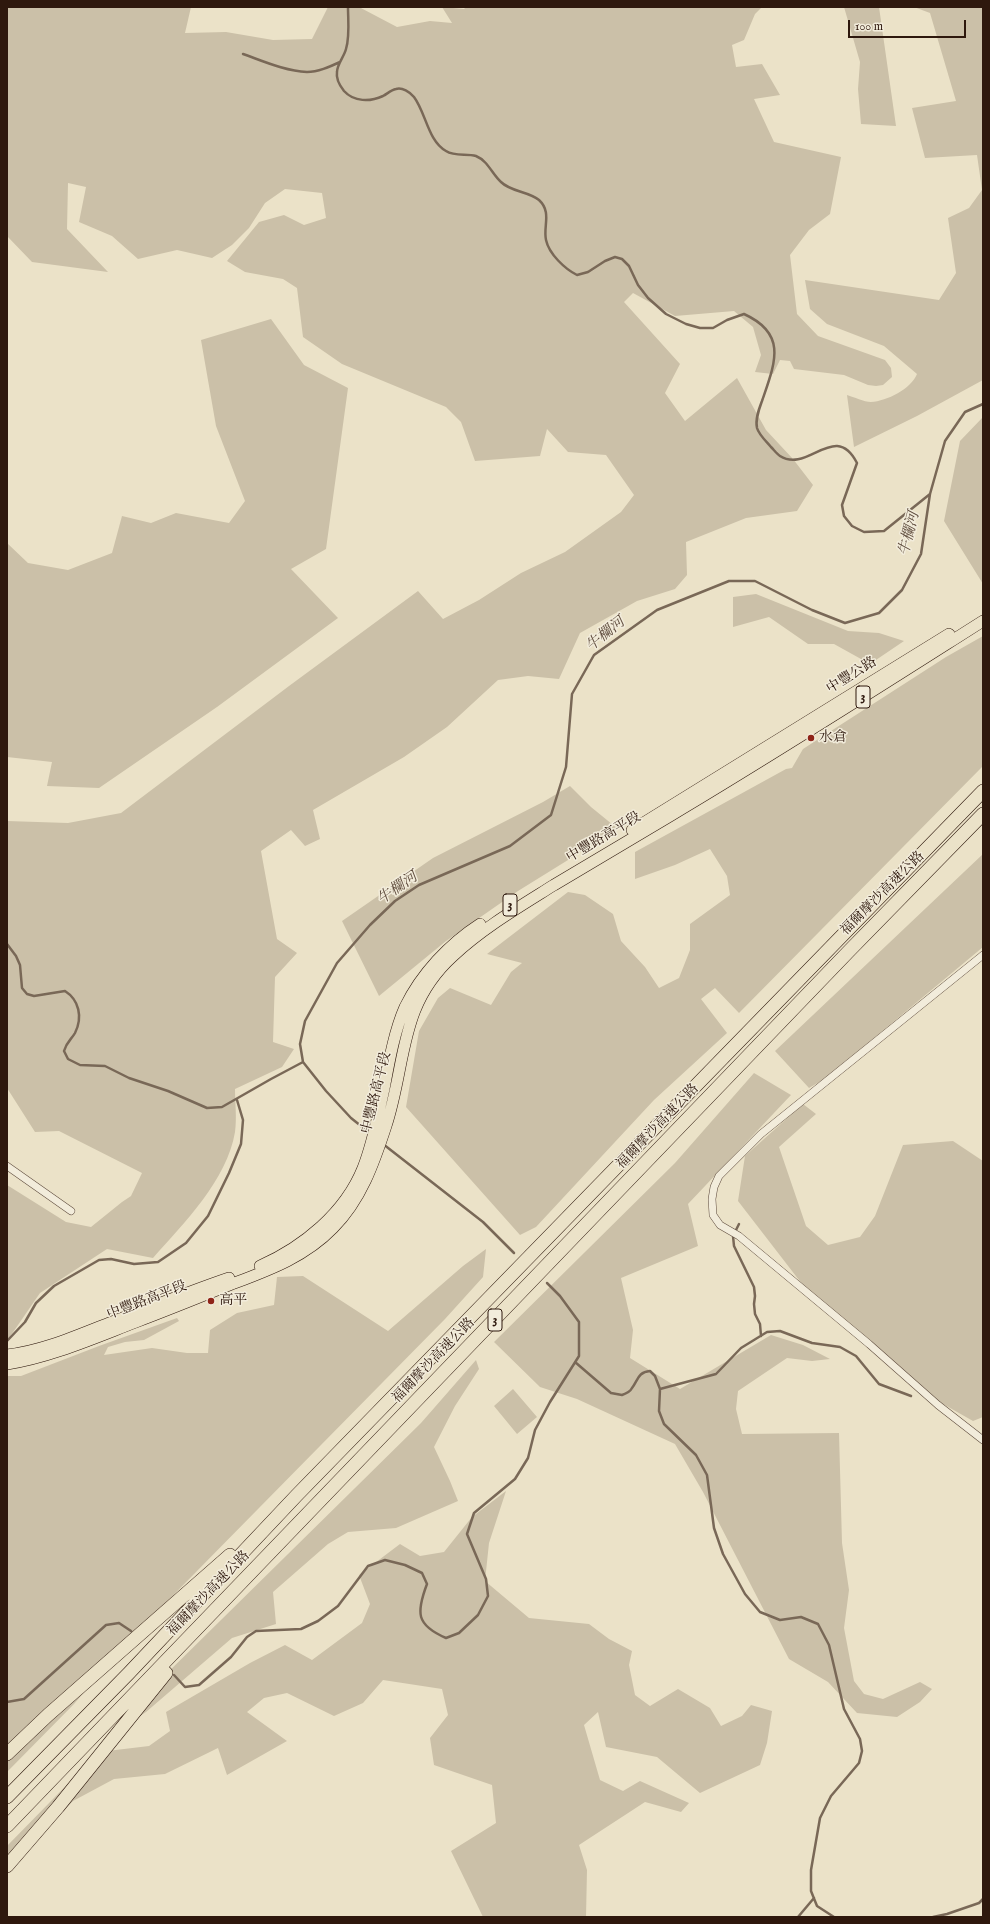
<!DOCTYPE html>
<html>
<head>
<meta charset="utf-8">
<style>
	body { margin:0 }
	#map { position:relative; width:990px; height:1924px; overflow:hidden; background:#ebe2c8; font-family:"IM FELL English",serif }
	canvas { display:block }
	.frame { position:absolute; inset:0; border:8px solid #2e180d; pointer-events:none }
	.scale { position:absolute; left:848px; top:20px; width:118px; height:18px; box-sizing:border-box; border:2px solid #2e180d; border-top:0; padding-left:5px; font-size:12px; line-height:14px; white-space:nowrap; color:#2e180d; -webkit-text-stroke:3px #f2ecdb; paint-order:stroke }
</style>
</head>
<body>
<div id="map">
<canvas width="990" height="1924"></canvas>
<div class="frame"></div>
<div class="scale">100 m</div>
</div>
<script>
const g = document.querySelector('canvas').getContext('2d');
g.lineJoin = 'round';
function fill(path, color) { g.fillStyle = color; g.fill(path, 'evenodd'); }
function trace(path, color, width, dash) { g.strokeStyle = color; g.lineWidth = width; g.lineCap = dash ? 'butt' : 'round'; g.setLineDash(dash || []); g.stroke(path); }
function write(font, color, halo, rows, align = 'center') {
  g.font = font + ' "IM FELL English","Noto Serif TC",serif'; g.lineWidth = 3; g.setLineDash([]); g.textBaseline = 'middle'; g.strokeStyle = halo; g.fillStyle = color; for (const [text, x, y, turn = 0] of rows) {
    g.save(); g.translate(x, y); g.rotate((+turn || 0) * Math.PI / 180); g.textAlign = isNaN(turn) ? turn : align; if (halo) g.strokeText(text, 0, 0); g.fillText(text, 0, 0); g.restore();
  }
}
fill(new Path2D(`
	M7,7H191L185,33L226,32L273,40L312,39L328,7H359L397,27L430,21L452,23L442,7L464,9L466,7H762L755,14L744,40L732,45L736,67L762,64L780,95L754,99L774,142L841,157L830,214L809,230L790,255L797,314L818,336L885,360L891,368L892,377L883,385L876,386L868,385L844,375L794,369L790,361L780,360L773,374L755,372L761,355L753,327L734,311L675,316L633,293L624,302L680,364L665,393L685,421L737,378L766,430L793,459L813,485L797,511L746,518L686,542L687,575L675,589L637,601L580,633L559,679L528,676L498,680L447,727L404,757L313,810L320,839L305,846L291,830L261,851L277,939L297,953L275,977L273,1042L294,1049L282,1067L235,1089C235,1103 237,1118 235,1132C227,1180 184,1223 153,1258L107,1249L40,1293L7,1341V1185L66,1222L91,1227L122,1202L131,1196L142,1173L59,1131L35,1132L7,1088V821L68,823L121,813L289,686L418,591L443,619L479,600L521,573L565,552L621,512L634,495L606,455L568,452L547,429L540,456L475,461L461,422L446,407L342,364L303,337L297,288L283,279L245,272L227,261L259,222L284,215L304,225L326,218L322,193L285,189L265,203L249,228L232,245L212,258L177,250L138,259L112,236L79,222L86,187L68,183L67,229L108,272L32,262L7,236Z
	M844,7H879L896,126L861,124L858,89L860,62Z
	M914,7H983V380L917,416L854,447L847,395C854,397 864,402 871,402C887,401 911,389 917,374L884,346L827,324L810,309L805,280L939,300L956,273L948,218L969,208L982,190L977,155L925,158L912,108L956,101L930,13Z
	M271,319L304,365L348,388L326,549L291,569L338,618L217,707L99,788L47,786L52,762L7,757V543L28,563L68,570L112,553L122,516L151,523L176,513L229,523L245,501L216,426L201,340Z
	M983,417V584L944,521L960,441Z
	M756,594L848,631L879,633L904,641L870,664L834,644H808L769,617L733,627V597Z
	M983,636V766L739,1013L715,988L701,999L727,1033L654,1100L536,1227L520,1235L406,1107L419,1031L438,998L450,988L491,1005L511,972L522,963L487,954L568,892L585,895L613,914L621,941L645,967L659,988L679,978L690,950V924L730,895L727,876L710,849L675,865L635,879V852L786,769L792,768L803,749L946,657Z
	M570,786L591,807L618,829L518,891L446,941L379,996L342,921L433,858L543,802Z
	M983,854V947L826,1078L809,1088L775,1051Z
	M754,1073L791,1095L688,1204L698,1246L621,1278L633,1330L630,1358L680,1389L771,1335L803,1345L830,1359L812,1361L787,1358L738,1391L736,1409L742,1434L839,1433L842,1543L849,1590L844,1628L854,1681L864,1694L883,1699L920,1682L932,1689L920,1702L897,1717L857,1713L828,1682L789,1659L703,1492L675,1444L577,1399L540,1387L494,1342L675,1163Z
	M803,1104L816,1114L779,1147L806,1226L828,1245L860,1237L875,1216L903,1145L953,1141L983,1161V1417L973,1421L929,1396L809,1293L738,1201L745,1156Z
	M486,1249L483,1277L445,1319L134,1635L74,1704L7,1772V1376H21L99,1346L177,1318L179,1321L144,1340L125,1342L108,1347L104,1355L152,1348L187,1353H208L210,1330L237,1313L274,1305L277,1277L303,1276L388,1331L463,1266Z
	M476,1360L479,1369L455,1406L434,1447L450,1481L458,1501L396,1528L348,1532L328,1544L273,1592L276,1624L232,1638L146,1712L119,1730L155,1685L421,1423Z
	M513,1389L537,1417L517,1434L494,1406Z
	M506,1491L489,1543L485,1581L529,1618L589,1624L609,1639L632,1651L629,1665L635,1695L650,1706L678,1689L710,1708L721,1726L742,1716L751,1705L772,1711L767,1743L760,1765L700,1793L657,1757L606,1747L598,1712L584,1725L600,1780L623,1791L640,1781L689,1803L681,1812L645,1802L579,1845L587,1870L586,1917H483L451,1851L496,1823L492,1785L434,1765L430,1738L448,1715L442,1689L383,1680L363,1703L334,1716L287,1693L264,1698L247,1712L287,1741L227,1775L218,1748L165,1774L114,1779L73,1801L7,1870V1846L99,1752L149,1746L170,1731L166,1712L250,1663L285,1645L312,1660L362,1623L370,1604L359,1575L400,1544L420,1556L444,1552L472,1517Z`), '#cbc0a8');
trace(new Path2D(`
	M348,7C348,20 350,36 346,49C344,57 337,64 337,72C336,78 340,86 344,91C354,102 370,102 383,96C387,94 391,90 396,89C402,87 410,92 414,97C426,113 428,141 446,151C455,157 467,153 476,156C488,161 492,174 501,182C511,192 528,191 539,200C552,212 543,226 546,240C549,254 565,269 577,275L588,272L605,261L615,257L622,259L629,266L638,285L648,298L666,314L686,324L700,328H713L727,320L744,314C788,334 775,363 762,401C759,409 755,419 757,428C759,435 767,442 771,447C774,450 777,454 780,456C808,474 835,420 857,463L842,505L844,516L852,526L864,532L884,531L930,494
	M243,54C263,61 285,71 307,72C318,72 329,67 340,62
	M7,944L16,956L20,965L22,988L27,994L34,996L65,991C79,1000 83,1017 75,1033C71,1040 67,1041 64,1051L68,1059L80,1065L105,1066L129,1078L168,1091L207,1108L222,1107L271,1079L303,1062
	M371,1134L351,1118L326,1091L303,1062L300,1044L305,1021L337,963L370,925L395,901L419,885L510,846L551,815L566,767L572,694L594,655L657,610L729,581H755L812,610L845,623L879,613L902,590L921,554L930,494L945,441L965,412L983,404
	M383,1144L483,1222L514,1253
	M739,1224L733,1236L734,1246L754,1287L755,1296L754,1304L755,1314L760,1324L761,1336
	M7,1341L25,1322L36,1303L54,1286L99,1260L111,1259L134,1264L158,1262L186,1243L208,1216L229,1173L241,1144L243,1120L237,1100
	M575,1362L611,1393L622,1395C625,1394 630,1392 632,1388C638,1380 638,1372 650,1371L655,1376L660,1389L659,1411L664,1424L696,1455L707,1475L714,1528L723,1554L745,1594L760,1612L780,1620L801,1617L818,1624L829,1645L844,1709L860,1739L862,1751L859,1763L831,1796L820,1818L811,1870V1891L817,1906L834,1917
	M660,1389L716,1374L741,1348L767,1332L780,1331L812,1343L840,1347L856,1356L879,1384L911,1396
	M174,1675L185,1687L199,1685L231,1657L247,1637L256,1631L301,1629L318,1621L338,1606L368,1566L385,1560L405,1565L422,1573L427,1584C416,1613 416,1625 446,1638L459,1633L478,1615L488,1596L486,1579L467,1534L474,1513L515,1479L528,1458L535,1430L550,1402L579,1356V1322L560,1296L547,1283
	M7,1702L24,1699L106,1625L119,1623L131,1631
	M798,1917L814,1898
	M933,1917L947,1914L979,1903L983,1899`), '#796857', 2.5);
const street = new Path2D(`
	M983,955L761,1134L719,1176L714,1187L712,1199L713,1215L720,1225L739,1236L869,1344L938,1405L983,1440
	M7,1166L71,1211`);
const primary = new Path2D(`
	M632,830L949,634
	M260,1266C303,1247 345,1213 363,1168C373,1143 378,1115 384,1089C389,1062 394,1032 405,1007C421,974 449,944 480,924
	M7,1355C42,1351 76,1336 109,1323C149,1308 188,1292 229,1278
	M7,1364C51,1357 94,1338 136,1322C168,1310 200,1297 232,1284C269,1270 305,1257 333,1228C361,1200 374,1163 386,1126C407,1062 398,1006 453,956C483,928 519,907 554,885C592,862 631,839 670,816C776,753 879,687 983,621`);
const highway = new Path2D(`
	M7,1754L48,1715L230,1555
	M7,1797L129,1673L297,1495L983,791
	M7,1826L849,951L983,814
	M7,1866L58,1807L166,1673`);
trace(street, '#5d4a3c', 8);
trace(primary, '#2e180d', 12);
trace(highway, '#2e180d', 14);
trace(street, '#f2ecdb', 7);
trace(primary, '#ebe2c8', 11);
trace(highway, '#ebe2c8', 13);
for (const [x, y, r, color] of [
	[811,738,4,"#8f2418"],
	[211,1301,4,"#8f2418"]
]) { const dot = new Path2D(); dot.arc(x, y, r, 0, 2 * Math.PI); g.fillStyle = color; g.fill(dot); trace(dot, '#f2ecdb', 1.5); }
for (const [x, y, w] of [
	[863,697,14],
	[510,905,14],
	[495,1320,14]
]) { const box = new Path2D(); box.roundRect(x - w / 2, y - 11, w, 22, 3); g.fillStyle = '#f2ecdb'; g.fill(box); trace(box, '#2e180d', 1); }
write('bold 13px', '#2e180d', null, [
	["3",863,697],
	["3",510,905],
	["3",495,1320]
]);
write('14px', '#2e180d', '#f2ecdb', [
	["中豐公路",852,676,-32],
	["中豐路高平段",604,838,-31],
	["福爾摩沙高速公路",883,894,-45],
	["中豐路高平段",377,1093,-76],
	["福爾摩沙高速公路",658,1127,-46],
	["中豐路高平段",147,1301,-21],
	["福爾摩沙高速公路",434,1361,-46],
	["福爾摩沙高速公路",209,1594,-46]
]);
write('14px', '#2e180d', '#f2ecdb', [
	["水倉",819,738],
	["高平",219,1301]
], 'left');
write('italic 15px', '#604d3e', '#f2ecdb', [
	["牛欄河",910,534,-76],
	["牛欄河",606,635,-39],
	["牛欄河",398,889,-35]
]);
</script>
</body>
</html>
